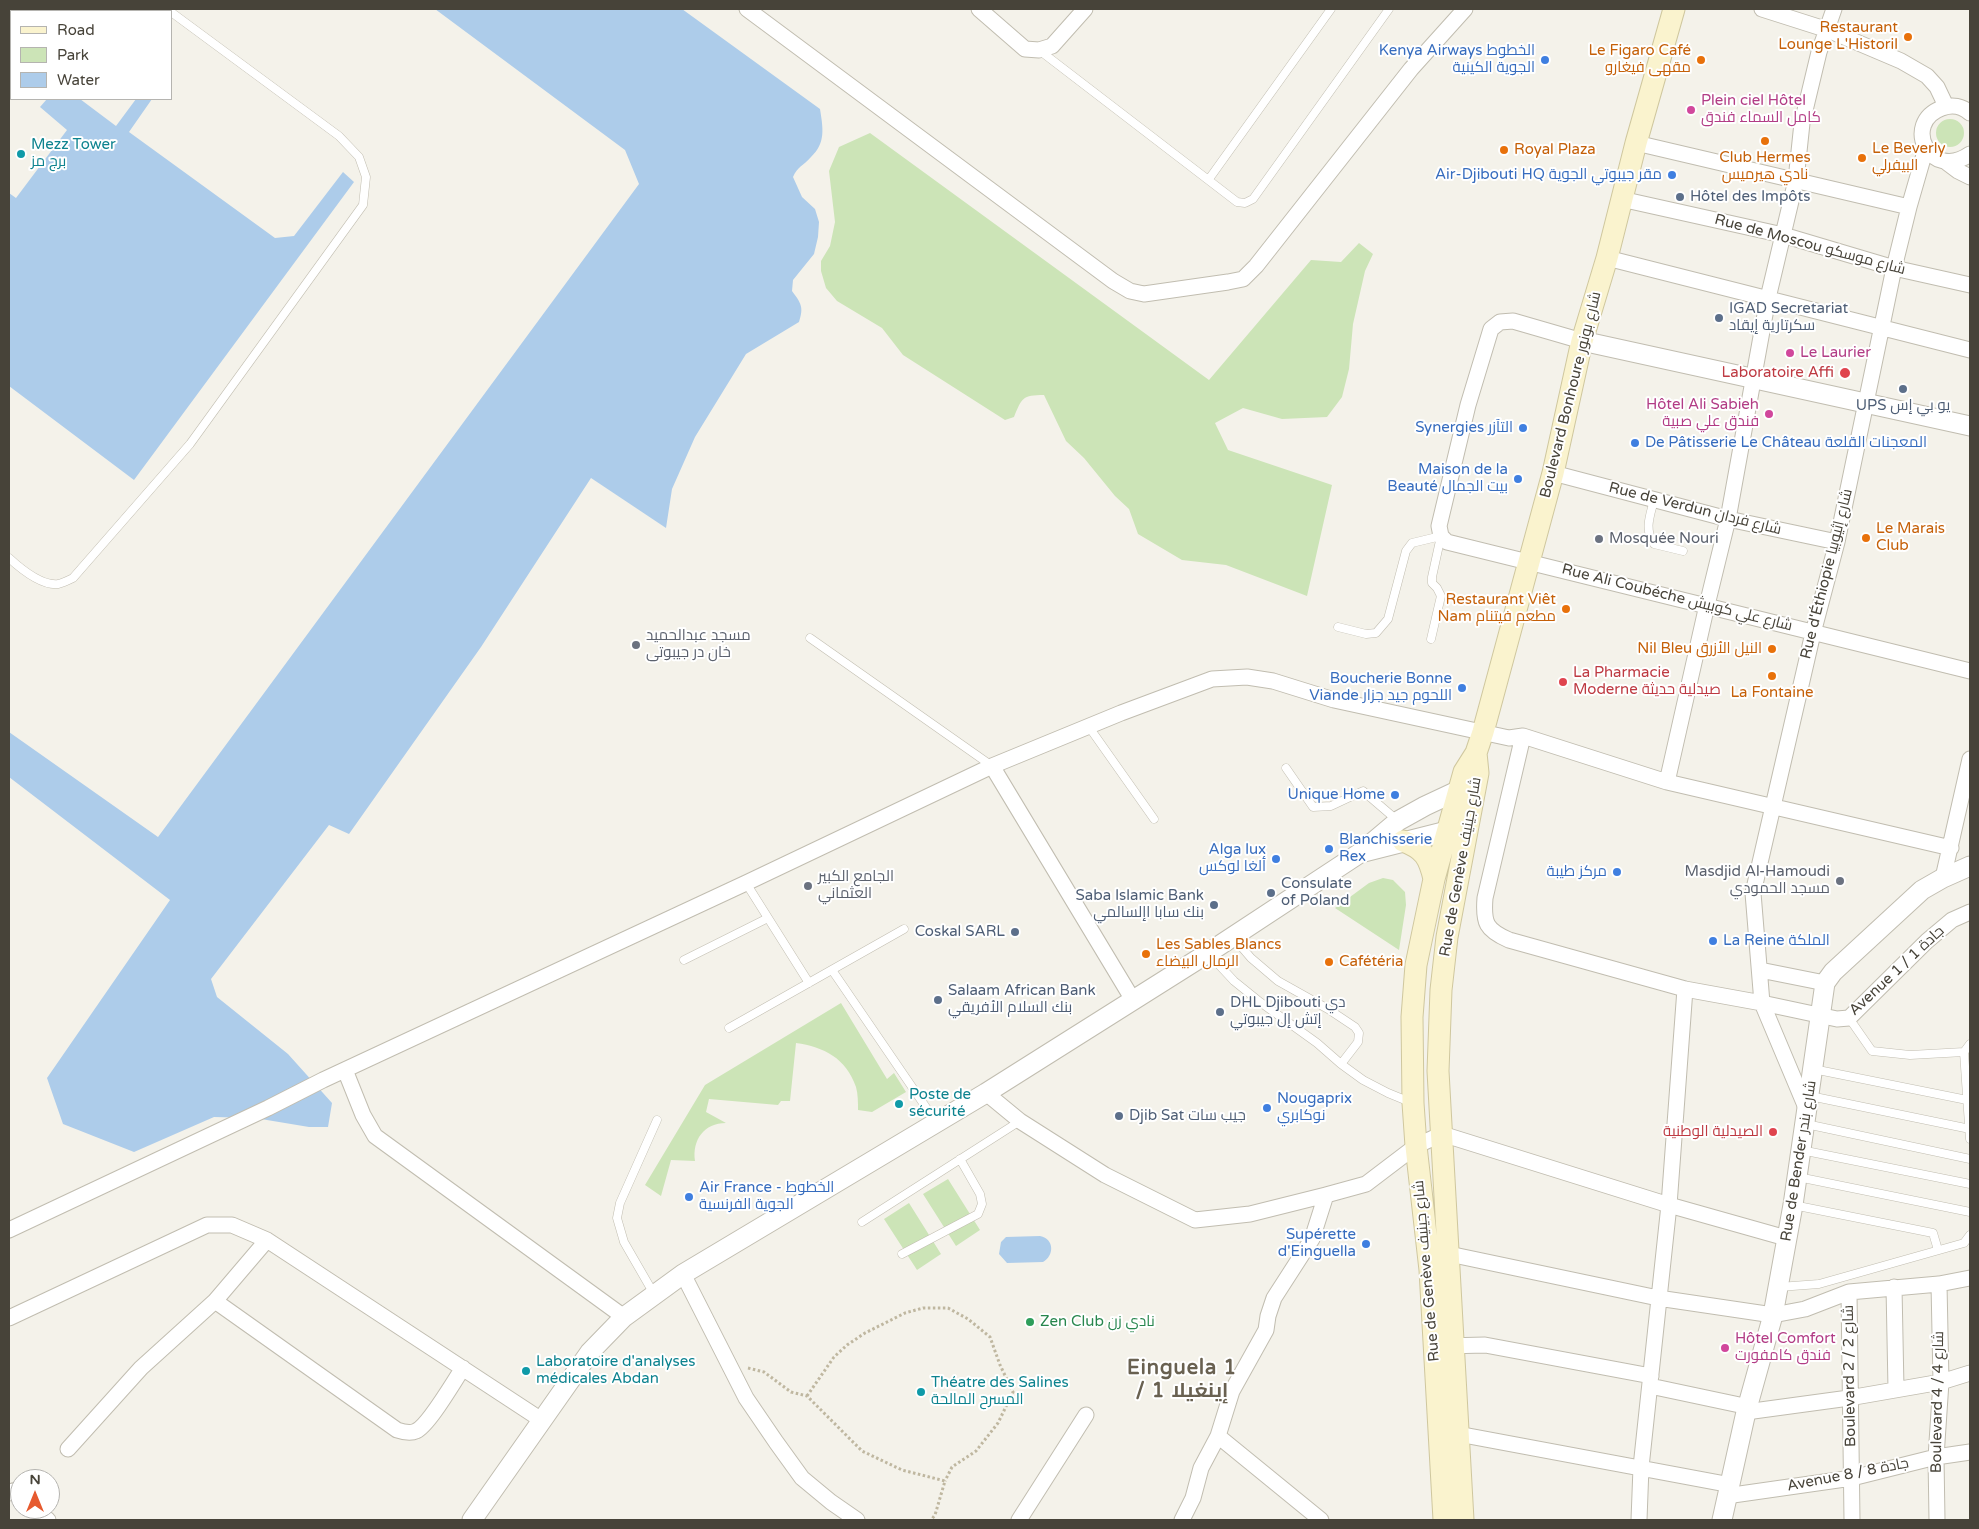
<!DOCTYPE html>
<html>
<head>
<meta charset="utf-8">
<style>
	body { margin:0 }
	#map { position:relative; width:1979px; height:1529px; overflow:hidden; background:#f4f2ea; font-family:"Varela Round",sans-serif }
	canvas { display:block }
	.frame { position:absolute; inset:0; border:10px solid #474339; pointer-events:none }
	.legend { position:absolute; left:10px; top:10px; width:162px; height:90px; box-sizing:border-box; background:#fff; border:1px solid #b5b4b0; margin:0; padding:6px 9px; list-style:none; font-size:15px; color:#474339 }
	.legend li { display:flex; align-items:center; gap:10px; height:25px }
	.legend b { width:25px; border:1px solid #b5b4b0 }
	.north { position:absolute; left:10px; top:1469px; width:50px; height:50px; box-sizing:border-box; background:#fff; border:1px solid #b5b4b0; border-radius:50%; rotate:0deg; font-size:14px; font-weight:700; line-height:20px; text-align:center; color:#474339 }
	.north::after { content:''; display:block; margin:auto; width:18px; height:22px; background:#e65a2f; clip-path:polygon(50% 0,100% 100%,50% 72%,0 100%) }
</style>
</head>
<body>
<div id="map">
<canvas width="1979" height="1529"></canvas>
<div class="frame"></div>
<ul class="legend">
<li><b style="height:6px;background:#faf3ce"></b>Road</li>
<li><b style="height:14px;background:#cce4b7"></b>Park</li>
<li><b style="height:14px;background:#adccea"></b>Water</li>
</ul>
<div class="north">N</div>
</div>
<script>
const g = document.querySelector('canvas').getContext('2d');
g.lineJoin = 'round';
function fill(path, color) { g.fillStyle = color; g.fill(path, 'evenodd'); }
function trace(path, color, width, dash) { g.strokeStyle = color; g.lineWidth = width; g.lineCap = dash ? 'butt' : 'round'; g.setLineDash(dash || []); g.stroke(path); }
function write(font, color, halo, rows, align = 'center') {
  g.font = font + ' "Varela Round",Cairo,sans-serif'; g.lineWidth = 4; g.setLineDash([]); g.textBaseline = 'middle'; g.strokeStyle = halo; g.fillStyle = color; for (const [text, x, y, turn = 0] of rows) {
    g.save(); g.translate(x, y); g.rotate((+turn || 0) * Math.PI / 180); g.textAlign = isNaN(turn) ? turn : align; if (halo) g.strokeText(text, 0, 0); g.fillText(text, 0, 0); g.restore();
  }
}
fill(new Path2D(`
	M1936 133a14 14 0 1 1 28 0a14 14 0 1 1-28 0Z
	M870,133L1209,380L1311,260L1341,262L1359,243L1373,254L1365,271L1353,324L1349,369L1342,397L1327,417L1282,419L1243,408L1215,423L1228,450L1332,485L1307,596L1226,565L1182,560L1138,534L1129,509L1115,496L1084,458L1066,441L1044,395C1022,395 1022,398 1014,417L1005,420L903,355L882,328L837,301L826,288L821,271V261L830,246L835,222L829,171L839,147Z
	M1383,878L1393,880L1405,892L1406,905L1399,950L1335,908L1369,883Z
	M841,1003L887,1079L894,1073L906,1092L872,1112L858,1110C858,1103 858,1094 856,1087C846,1058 824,1047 796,1043L790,1101H781L778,1105L709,1099L706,1112L726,1123C704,1123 692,1140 695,1161L671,1160L661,1196L645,1185L705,1085Z
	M948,1179L980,1230L956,1246L923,1194Z
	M909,1203L941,1254L917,1270L884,1219Z`), '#cce4b7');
fill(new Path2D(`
	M435,9H682L820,109C823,128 826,143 811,157C803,166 798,166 793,177L802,197L815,209L819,222L818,237L814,254L793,280L792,291C801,303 804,307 799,322L746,354L695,437L672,489L666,528L591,478L481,647L349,834L329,825L211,979L217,997L288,1054L332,1103L328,1127H309L255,1118L214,1117L134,1152L63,1124L47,1078L170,900L9,777V732L158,837L639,184L625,150Z
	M47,99H80L116,126L136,99H152L129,132L275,238L294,236L343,172L354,182L134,480L9,386V193L16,198L67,130L40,107Z
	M1040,1236C1055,1239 1054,1256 1043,1262L1007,1263L999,1254L1001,1242L1006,1237Z`), '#adccea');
const service = new Path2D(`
	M1039,50L1237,202L1245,203L1253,199L1389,9
	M1209,179L1331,9
	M1654,500C1650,516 1644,529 1654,544L1683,551
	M9,558C21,569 41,586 58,584C63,583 69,580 73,578L190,444L363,205L366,177L359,157L339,136L171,12
	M1338,627L1366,634L1376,633L1388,619L1406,551L1412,543L1441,536L1432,577V583L1437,588L1441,596L1431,639
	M810,638L992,766
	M1089,727L1154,819
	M1286,768L1313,807L1331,806L1363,791L1398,821
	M746,883L809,983
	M1233,937L1251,958L1278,981L1328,1009L1355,1027L1359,1033L1358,1042L1341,1064
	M1208,953L1234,981L1260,1002L1317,1043L1341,1064L1363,1080L1388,1093L1410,1102
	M684,960L768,918
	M832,970L936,1122
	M1849,1018L1872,1051L1910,1055L1964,1052
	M729,1028L904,929
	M1970,1044L1964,1052L1970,1139
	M1813,1069L1967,1100
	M1810,1096L1970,1129
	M1806,1124L1970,1159
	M1801,1150L1970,1184
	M1798,1177L1970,1212
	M1793,1205L1933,1233L1938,1250
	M862,1222L1020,1121
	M902,1254L978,1214L982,1204L980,1194L960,1159
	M1779,1287L1819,1284L1964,1243L1970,1235
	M654,1294L624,1242L617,1218L620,1203L657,1120`);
const minor = new Path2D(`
	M747,9L1113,281L1130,291L1144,294L1228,282L1243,279L1256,266L1411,69L1465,9
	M979,9L1025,49L1039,50L1052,46L1085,9
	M1762,9L1828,30L1901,61L1927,76L1937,87L1946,106
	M1970,113C1962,106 1952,104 1942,108C1901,123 1930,182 1970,154
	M1636,143L1909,207
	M1946,162L1958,171L1970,177
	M1621,199L1783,235L1894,268L1970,285
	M1607,258L1970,350
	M1582,341L1513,321L1500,322L1491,329L1468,405L1439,526L1441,536L1447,542L1970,671
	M1553,473L1728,519L1837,542
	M1523,736L1485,898C1483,923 1486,930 1509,940L1685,989L1762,1003L1837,1019L1849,1018L1927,941L1952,920L1970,912
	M992,766L1133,1000
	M1667,782L1707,605L1728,519L1768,298L1796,180L1802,123L1819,52L1834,9
	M1943,878L1970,759
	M1760,970L1825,983
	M345,1070L363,1115L375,1136L624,1317
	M986,1093L1020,1121L1105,1175L1195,1220L1250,1214L1326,1195
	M1807,1110L1762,1003L1753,893L1813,633L1837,542L1894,268L1909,207L1926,148
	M9,1230L268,1108L323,1080L746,883L992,766L1121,713L1212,679L1247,677L1273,681L1334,700L1509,738L1523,736L1667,782L1951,848
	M1449,1254L1658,1298L1773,1315L1805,1309L1849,1292L1939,1284L1970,1278
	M683,1274L746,1398L776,1442L802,1478L831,1502L857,1520
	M1894,1287L1896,1389
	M1849,1292L1852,1520
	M215,1301L397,1430C403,1432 410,1434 416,1431C429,1425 454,1381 463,1368
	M9,1318L207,1225H232L267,1240L543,1421
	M1445,1346L1485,1345L1651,1376
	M1650,1386L1749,1407
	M1746,1412L1849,1398L1941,1382L1970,1373
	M1458,1434L1731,1485
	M1218,1436L1321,1520
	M68,1449L141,1368L215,1301L267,1240
	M9,1493L13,1491L20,1497
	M1726,1496L1852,1478L1936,1457L1970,1452
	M35,1509L48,1520
	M1019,1520L1086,1415
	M1182,1520L1193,1498L1201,1468L1218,1436L1232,1391L1266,1330L1268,1316L1274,1298L1312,1239L1326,1195L1366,1184L1416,1146L1442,1134L1669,1205L1786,1238
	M1639,1520L1641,1467L1669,1205L1685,989
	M1937,1520L1936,1457L1941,1382L1939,1284`);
const tertiary = new Path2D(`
	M1582,341L1970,426
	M1360,853L1447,831L1458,824
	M472,1520L590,1352L624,1317L683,1274L986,1093L1208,953L1360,853L1398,821L1425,806L1457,791L1463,802
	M1722,1520L1746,1412L1773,1315L1793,1205L1825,983L1833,972L1922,890L1943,878L1970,866`);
const secondary = new Path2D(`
	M1403,841C1424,849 1429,857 1434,879
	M1444,1520L1430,1270L1416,1146L1413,1103L1412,1017L1416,965L1434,879L1464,772L1476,753L1483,732L1553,473L1582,341L1607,258L1636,143L1674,9
	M1463,1520L1438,1071L1441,990L1447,937L1478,773L1476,753`);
trace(service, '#c1bdb0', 9);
trace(minor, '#c1bdb0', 17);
trace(tertiary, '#c1bdb0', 21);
trace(secondary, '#cfc79e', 23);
trace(new Path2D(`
	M748,1368L764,1372L791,1392L807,1396L862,1451L902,1470L945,1481L935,1515L931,1520
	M807,1396L834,1357L847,1345L865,1333L905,1313L923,1308H948L968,1319L990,1337L1000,1365L1013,1392L998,1423L976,1451L952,1467L945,1481`), '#bfb7a0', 3, [2.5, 2.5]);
trace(service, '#fff', 8);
trace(minor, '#fff', 15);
trace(tertiary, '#fff', 19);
trace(secondary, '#faf3ce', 21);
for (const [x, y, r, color] of [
	[1908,37,5,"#e8710a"],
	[1545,60,5,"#3f7fe0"],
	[1701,60,5,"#e8710a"],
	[1691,110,5,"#d1479c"],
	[1765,141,5,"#e8710a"],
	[1504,150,5,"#e8710a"],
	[21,154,5,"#0f9aa8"],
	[1862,158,5,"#e8710a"],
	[1672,175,5,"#3f7fe0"],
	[1680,197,5,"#5c6f8a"],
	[1719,318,5,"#5c6f8a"],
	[1790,353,5,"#d1479c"],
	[1845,373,6,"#e0444e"],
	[1903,389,5,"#5c6f8a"],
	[1769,414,5,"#d1479c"],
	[1523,428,5,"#3f7fe0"],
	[1635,443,5,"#3f7fe0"],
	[1518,479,5,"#3f7fe0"],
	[1866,538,5,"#e8710a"],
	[1599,539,5,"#6b7280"],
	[1566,609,5,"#e8710a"],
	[636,645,5,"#6b7280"],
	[1772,649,5,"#e8710a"],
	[1772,676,5,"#e8710a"],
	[1563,682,5,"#e0444e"],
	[1462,688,5,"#3f7fe0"],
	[1395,795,5,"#3f7fe0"],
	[1329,849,5,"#3f7fe0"],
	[1276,859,5,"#3f7fe0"],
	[1617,872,5,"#3f7fe0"],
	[1840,881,5,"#6b7280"],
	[808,886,5,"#6b7280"],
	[1271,893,5,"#5c6f8a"],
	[1214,905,5,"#5c6f8a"],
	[1015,932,5,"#5c6f8a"],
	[1713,941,5,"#3f7fe0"],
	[1146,954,5,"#e8710a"],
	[1329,962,5,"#e8710a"],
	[938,1000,5,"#5c6f8a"],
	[1220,1012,5,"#5c6f8a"],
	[899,1104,5,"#0f9aa8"],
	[1267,1108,5,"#3f7fe0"],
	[1119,1116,5,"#5c6f8a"],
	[1773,1132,5,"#e0444e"],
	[689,1197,5,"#3f7fe0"],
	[1366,1244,5,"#3f7fe0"],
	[1030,1322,5,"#2e9e5b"],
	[1725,1348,5,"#d1479c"],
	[526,1371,5,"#0f9aa8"],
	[921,1392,5,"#0f9aa8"]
]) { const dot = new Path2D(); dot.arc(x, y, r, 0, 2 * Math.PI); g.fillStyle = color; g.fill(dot); trace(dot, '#fff', 2); }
write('15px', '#c56008', '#fff', [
	["Restaurant",1898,28,"right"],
	["Lounge L'Historil",1898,45,"right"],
	["Le Figaro Café",1691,51,"right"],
	["مقهى فيغارو",1691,68,"right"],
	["Le Beverly",1872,149],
	["البيفرلي",1872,166],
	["Royal Plaza",1514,150],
	["Club Hermes",1765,158,"center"],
	["نادي هيرميس",1765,175,"center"],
	["Le Marais",1876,529],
	["Club",1876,546],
	["Restaurant Viêt",1556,600,"right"],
	["Nam مطعم فيتنام",1556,617,"right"],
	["Nil Bleu النيل الأزرق",1762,649,"right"],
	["La Fontaine",1772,693,"center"],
	["Les Sables Blancs",1156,945],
	["الرمال البيضاء",1156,962],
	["Cafétéria",1339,962]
], 'left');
write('15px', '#366cbe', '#fff', [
	["Kenya Airways الخطوط",1535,51],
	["الجوية الكينية",1535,68],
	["Air-Djibouti HQ مقر جيبوتي الجوية",1662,175],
	["Synergies التآزر",1513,428],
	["De Pâtisserie Le Château المعجنات القلعة",1645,443,"left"],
	["Maison de la",1508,470],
	["Beauté بيت الجمال",1508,487],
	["Boucherie Bonne",1452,679],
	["Viande اللحوم جيد جزار",1452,696],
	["Unique Home",1385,795],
	["Blanchisserie",1339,840,"left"],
	["Rex",1339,857,"left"],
	["Alga lux",1266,850],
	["ألغا لوكس",1266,867],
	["مركز طيبة",1607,872],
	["La Reine الملكة",1723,941,"left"],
	["Nougaprix",1277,1099,"left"],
	["نوكابري",1277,1116,"left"],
	["Air France - الخطوط",699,1188,"left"],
	["الجوية الفرنسية",699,1205,"left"],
	["Supérette",1356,1235],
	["d'Einguella",1356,1252]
], 'right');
write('15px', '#b23c85', '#fff', [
	["Plein ciel Hôtel",1701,101],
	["كامل السماء فندق",1701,118],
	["Le Laurier",1800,353],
	["Hôtel Ali Sabieh",1759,405,"right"],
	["فندق علي صبية",1759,422,"right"],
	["Hôtel Comfort",1735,1339],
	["فندق كامفورت",1735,1356]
], 'left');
write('15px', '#0d838f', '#fff', [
	["Mezz Tower",31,145],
	["برج مز",31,162],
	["Poste de",909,1095],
	["sécurité",909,1112],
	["Laboratoire d'analyses",536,1362],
	["médicales Abdan",536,1379],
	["Théatre des Salines",931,1383],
	["المسرح المالحة",931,1400]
], 'left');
write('15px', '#4e5e75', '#fff', [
	["Hôtel des Impôts",1690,197],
	["IGAD Secretariat",1729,309],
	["سكرتارية إيقاد",1729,326],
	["UPS يو بي إس",1903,406,"center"],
	["Consulate",1281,884],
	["of Poland",1281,901],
	["Saba Islamic Bank",1204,896,"right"],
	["بنك سابا اإلسالمي",1204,913,"right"],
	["Coskal SARL",1005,932,"right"],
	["Salaam African Bank",948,991],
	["بنك السلام الأفريقي",948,1008],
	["DHL Djibouti دي",1230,1003],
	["إتش إل جيبوتي",1230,1020],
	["Djib Sat جيب سات",1129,1116]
], 'left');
write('15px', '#474339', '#fff', [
	["Rue de Moscou شارع موسكو",1810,245,15],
	["Boulevard Bonhoure شارع بونور",1571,395,-76],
	["Rue de Verdun شارع فردان",1695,509,14],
	["Rue d'Éthiopie شارع إثيوبيا",1827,574,-76],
	["Rue Ali Coubéche شارع علي كوبيش",1677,598,14],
	["Rue de Genève شارع جينيف",1461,867,-80],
	["Avenue 1 / جادة 1",1897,971,-43],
	["Rue de Bender شارع بندر",1799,1161,-81],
	["Rue de Genève شارع جينيف",1427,1271,-95],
	["Boulevard 2 / شارع 2",1850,1376,-91],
	["Boulevard 4 / شارع 4",1938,1402,-89],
	["Avenue 8 / جادة 8",1848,1475,-11]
]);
write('15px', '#be3a42', '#fff', [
	["Laboratoire Affi",1834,373],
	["La Pharmacie",1573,673,"left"],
	["Moderne صيدلية حديثة",1573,690,"left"],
	["الصيدلية الوطنية",1763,1132]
], 'right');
write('15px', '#5b616d', '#fff', [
	["Mosquée Nouri",1609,539],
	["مسجد عبدالحمید",646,636],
	["خان در جیبوتی",646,653],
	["Masdjid Al-Hamoudi",1830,872,"right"],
	["مسجد الحمودي",1830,889,"right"],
	["الجامع الكبير",818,877],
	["العثماني",818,894]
], 'left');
write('15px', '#27864d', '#fff', [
	["Zen Club نادي زن",1040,1322]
], 'left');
g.letterSpacing = '1px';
write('bold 20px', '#696151', '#fff', [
	["Einguela 1",1182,1369],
	["/ إينغيلا 1",1182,1392]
]);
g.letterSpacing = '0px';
</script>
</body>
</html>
